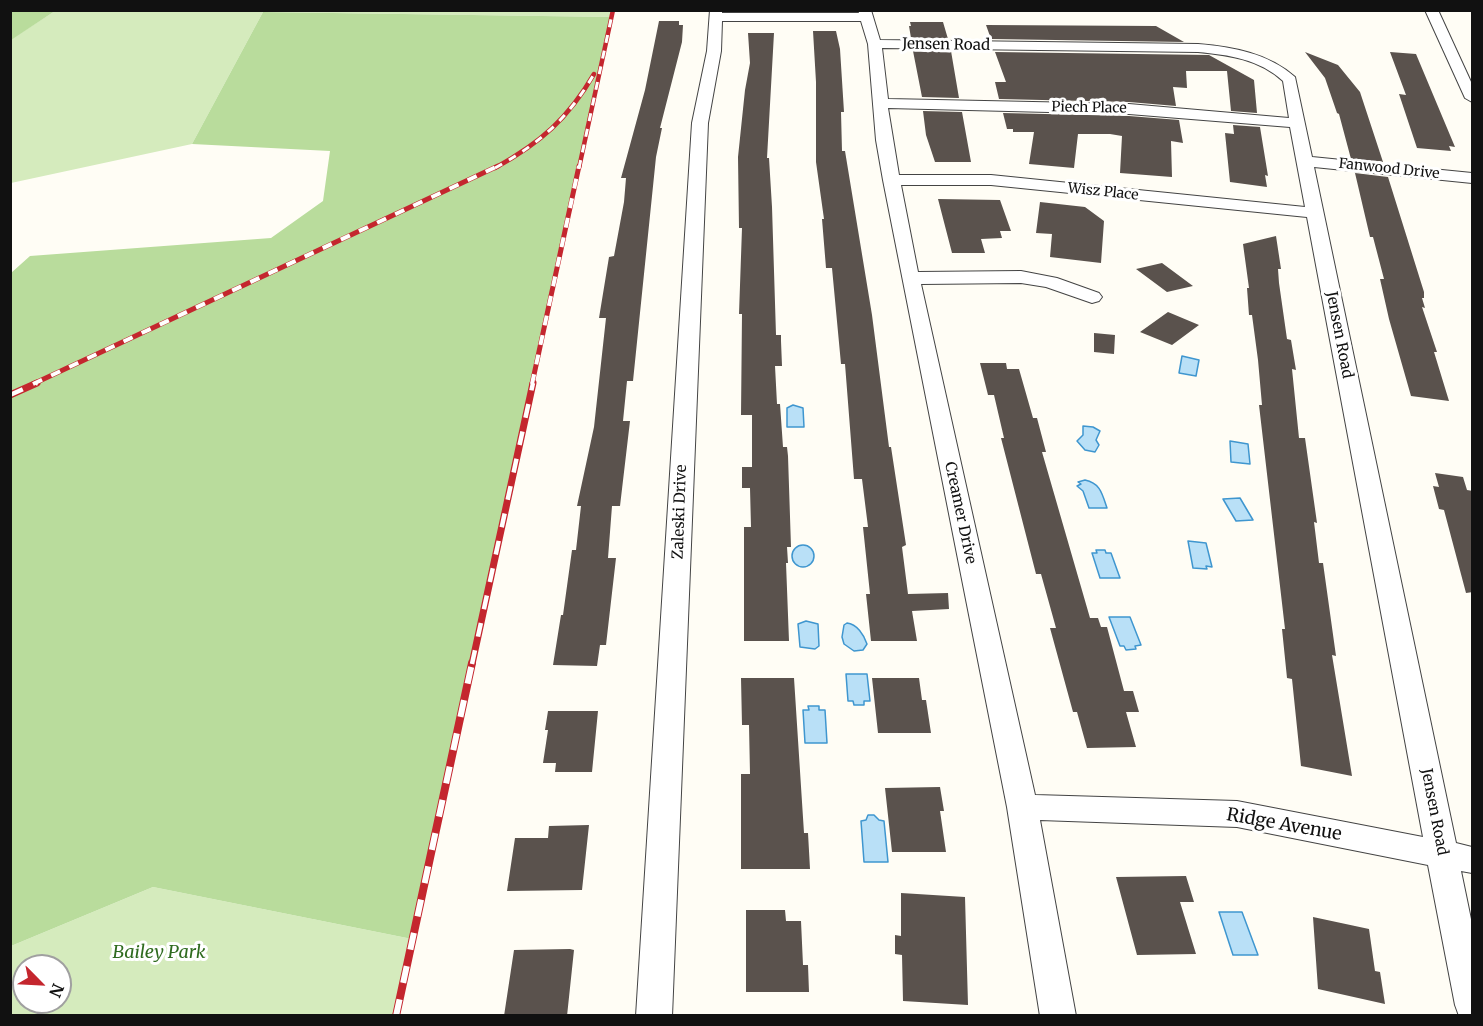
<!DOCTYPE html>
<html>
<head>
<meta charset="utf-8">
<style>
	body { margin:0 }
	#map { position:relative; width:1483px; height:1026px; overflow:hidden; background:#fffdf5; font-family:Merriweather,serif }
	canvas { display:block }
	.frame { position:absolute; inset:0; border:12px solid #111; pointer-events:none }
	.north { position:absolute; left:12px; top:954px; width:60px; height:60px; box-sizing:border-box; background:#fff; border:2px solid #a0a0a0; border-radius:50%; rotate:114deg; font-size:16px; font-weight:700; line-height:24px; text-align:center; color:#111 }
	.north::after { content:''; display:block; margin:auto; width:21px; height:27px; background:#c4262e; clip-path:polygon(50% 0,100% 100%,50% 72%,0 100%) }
</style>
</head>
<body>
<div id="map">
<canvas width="1483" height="1026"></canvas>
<div class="frame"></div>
<div class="north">N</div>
</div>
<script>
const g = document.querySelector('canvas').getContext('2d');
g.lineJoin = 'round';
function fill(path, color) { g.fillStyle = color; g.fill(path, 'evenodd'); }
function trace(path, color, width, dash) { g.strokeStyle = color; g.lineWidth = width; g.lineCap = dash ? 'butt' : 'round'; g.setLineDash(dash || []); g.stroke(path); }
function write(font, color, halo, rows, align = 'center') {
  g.font = font + ' Merriweather,serif'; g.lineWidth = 6; g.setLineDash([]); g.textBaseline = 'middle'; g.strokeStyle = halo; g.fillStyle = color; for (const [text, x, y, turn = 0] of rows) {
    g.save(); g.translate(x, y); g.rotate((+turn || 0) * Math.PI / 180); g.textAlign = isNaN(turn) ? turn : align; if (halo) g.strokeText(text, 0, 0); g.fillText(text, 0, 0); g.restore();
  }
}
fill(new Path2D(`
	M55,11H613L612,17L263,12L192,144L11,183L10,40Z
	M153,887L412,939L396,1015L11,1016V946ZM24,966H60V1002H24Z`), '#d5ebbd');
fill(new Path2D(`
	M11,10H55V11L11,40Z
	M263,12L612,17L412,939L153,887L11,946V273L30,256L271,238L323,201L330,151L192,144Z`), '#b9dc9c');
const water = new Path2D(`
	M1182,356L1199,360L1196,376L1179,373Z
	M793,405L803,408L804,427H787V408Z
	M1083,426L1093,427L1100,431L1096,440L1099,445L1095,452L1085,450L1077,441L1083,435Z
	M1230,441L1248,444L1250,464L1231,462Z
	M1085,480C1100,483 1102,493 1107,508H1089L1083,491L1077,486L1081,484L1078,482Z
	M1240,498L1253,520L1236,521L1223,499Z
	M1188,541L1206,543L1212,567L1206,566L1207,569L1193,568Z
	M792 556a11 11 0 1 1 22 0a11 11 0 1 1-22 0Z
	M1096,550H1105L1106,553H1111L1120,578H1100L1092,553H1097Z
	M1109,617H1130L1141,645L1135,646L1136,649L1126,650L1124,646H1120Z
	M806,621L818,624L819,646L815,649L800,647L798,624Z
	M847,623C857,624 864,635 867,644L863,650L854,651L844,644L842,637L844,625Z
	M846,674H867L870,701H864V705H854L853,701H848Z
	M808,706H819V710H825L827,743H805L803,710H809Z
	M868,815H874L879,820L884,821L888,862H864L861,821L866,820Z
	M1219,912H1242L1258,955H1233Z`);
fill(water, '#b9e0f7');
trace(water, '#3f96cf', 1.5);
fill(new Path2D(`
	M659,21H679V25H683L682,42L660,128H662L656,157L633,381H627L623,421H630L620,506H612L608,558H616L606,645H600L597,666L553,665L561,615H563L572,550H576L581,506H577L594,427L606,318H599L609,257L614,256L624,202L626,178H621L645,90Z
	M910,22H943L948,39L911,38L909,26H911Z
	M986,25L1156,26L1184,42L991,39Z
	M813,31H836L840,49L844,112H841L842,151H845L872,315L889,447H891L906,545L902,547L908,594L948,593L949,609L912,611L917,641H871L866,594H870L863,527H868L862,479H854L845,364H841L832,268H826L822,219H824L816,162V82Z
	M748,33H774L767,158H769L772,207L776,335H781V341L782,366H775L777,404H780L783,447H787L788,456L791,547H787L788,563H786L789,641H744V527H751L750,488H742V467H752V415H741L742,314H739L742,228H739L738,157L745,90L750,63Z
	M913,51H951L959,98L922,97Z
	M995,52L1209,55L1254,80L1257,113L1231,111L1227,71H1186L1187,88L1173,87L1176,106L1129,102L999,99L995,82H1006Z
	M1305,52L1338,65L1360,92L1383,162L1351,159L1339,114L1337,113L1325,78Z
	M1390,52L1416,54L1455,147L1449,146L1451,151L1417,148L1399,94L1406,95Z
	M923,111L962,112L971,162H935L926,135Z
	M1003,113L1129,116L1179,120L1183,143L1171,141L1172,177L1120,173L1122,136L1110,134H1078L1074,168L1029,164L1034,132H1013V129H1007Z
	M1233,125L1260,127L1268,176L1265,175L1267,187L1230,182L1225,133L1234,134Z
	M1355,173L1388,177L1424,292V298H1422L1425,308L1422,307L1437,352H1434L1449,401L1411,396L1389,319L1380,279H1384L1373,237H1370Z
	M938,199L1000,200L1011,231H1000L1002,238L981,239L985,253H952Z
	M1040,202L1085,207L1104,221L1101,263L1050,257L1052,234L1036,233Z
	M1276,236L1281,269H1278L1279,283L1287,339L1291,340L1296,370L1292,369L1299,438H1305L1317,523L1314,522L1319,563H1323L1336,656L1332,655L1352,776L1301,766L1292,679L1287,678L1282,629H1285L1259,405H1262L1258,360L1252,315H1249L1247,288H1249L1243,244Z
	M1162,263L1193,286L1167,292L1136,269Z
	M1168,312L1199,325L1172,345L1140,332Z
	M1094,333L1115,335L1114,354L1094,352Z
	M980,363H1006L1007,369H1019L1033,418H1037L1046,452H1042L1090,618H1098L1101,627H1107L1124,691H1133L1139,712H1126L1136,747L1087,748L1077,712H1073L1050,628H1056L1041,574H1036L1001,438H1004L994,395H988Z
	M1435,473L1463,477L1467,490L1473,491V592L1466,593L1444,510L1439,509L1433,486L1439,487Z
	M741,678H794L804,833H808L810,869H741V774H750L749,725H742Z
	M872,678H919L922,700H926L931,733H878Z
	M548,711H598L592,772H555L556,763H543L548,730H545Z
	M940,787L944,811H940L946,852H892L885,788Z
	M589,825L582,890L507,891L515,838H548L549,826Z
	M1186,876L1194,902H1180L1196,954L1137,955L1116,877Z
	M901,893L965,897L968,1005L903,1001L902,955L895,954V935L901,936Z
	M746,910H785L786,921H801L803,965H808L809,992H746Z
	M1313,917L1369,929L1375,971L1380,972L1385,1004L1318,989Z
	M570,949L574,950L567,1016H504L514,950Z`), '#5a524d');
const street = new Path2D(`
	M710,10H722V13H859L858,10H871L880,40L1198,44C1233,47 1268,53 1295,77L1312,157L1472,173V183L1314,167L1456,843L1472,847V873L1461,871L1472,924V1016H1459L1455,1005L1428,865L1237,827L1040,820L1076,1016H1040L1007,807L883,180L876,140L868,44L861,21H722L721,51L708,123L672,1016H636L692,123L707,51ZM882,48L1198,52C1229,55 1259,59 1283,81L1289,118L1129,104L888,99ZM888,108L1129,114L1290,127L1305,207L991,175H899ZM901,185H991L1307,217L1423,837L1237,801L1035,795L921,284L1021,283L1046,287L1092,303L1099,301L1102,297L1099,293L1057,278L1021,271L918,272Z
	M1425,10H1438L1472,84V102L1465,98Z`);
trace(street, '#444', 2);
fill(street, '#fff');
const railFar3 = new Path2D(`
	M495,168C540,143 568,119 594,74
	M579,168L613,10`);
const railFar2 = new Path2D(`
	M33,384L498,166
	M532,384L579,166`);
const railFar1 = new Path2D(`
	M10,395L37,383
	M472,664L533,383`);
const rail = new Path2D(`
	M396,1016L472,663`);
trace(railFar3, '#c4262e', 4.5);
trace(railFar2, '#c4262e', 5);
trace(railFar1, '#c4262e', 7);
trace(rail, '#c4262e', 8);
trace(railFar3, '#fff', 3, [8]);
trace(railFar2, '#fff', 4, [10]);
trace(railFar1, '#fff', 4.5, [14]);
trace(rail, '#fff', 6, [17]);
write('14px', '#111', '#fff', [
	["Piech Place",1089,108,1],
	["Fanwood Drive",1389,169,6],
	["Wisz Place",1103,192,6]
]);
write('15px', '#111', '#fff', [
	["Jensen Road",946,45,1],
	["Jensen Road",1339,335,79],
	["Zaleski Drive",680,512,-88],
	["Creamer Drive",960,513,78],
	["Jensen Road",1434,812,79]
]);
write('18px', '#111', '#fff', [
	["Ridge Avenue",1284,825,10]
]);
write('italic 18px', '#2f6b1f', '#fff', [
	["Bailey Park",159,953]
]);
</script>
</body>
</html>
